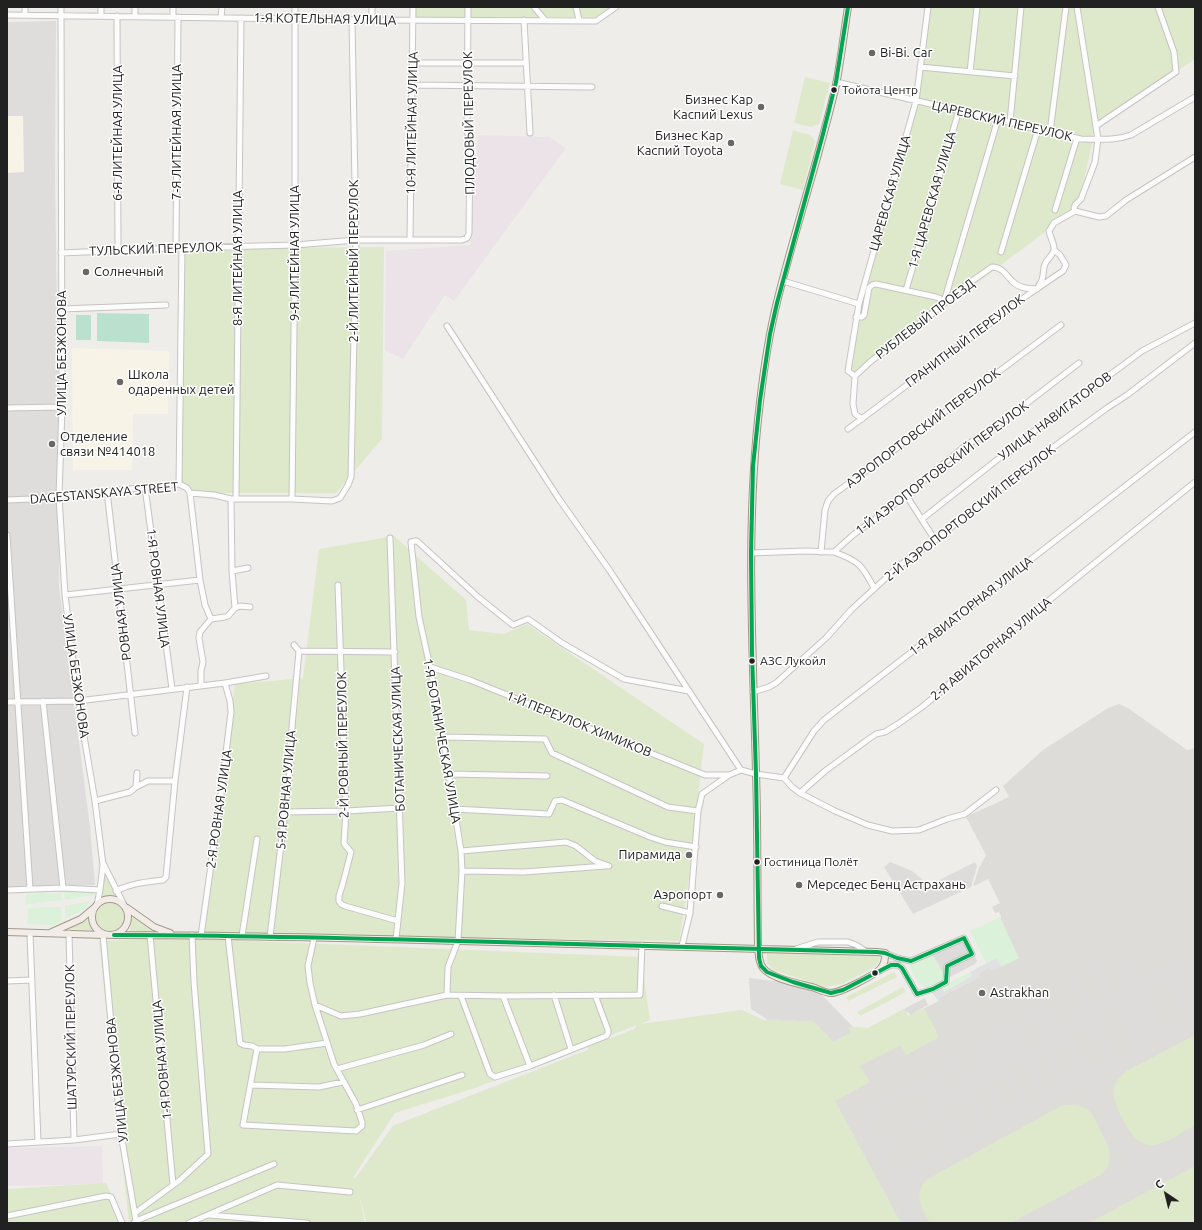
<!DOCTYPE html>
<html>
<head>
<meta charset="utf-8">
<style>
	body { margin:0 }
	#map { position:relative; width:1202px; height:1230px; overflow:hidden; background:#efedea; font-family:Ubuntu,sans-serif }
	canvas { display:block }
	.frame { position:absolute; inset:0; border:8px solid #212121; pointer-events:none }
	.north { position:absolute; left:1146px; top:1174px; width:40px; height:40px; -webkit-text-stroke:3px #fff; paint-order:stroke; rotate:325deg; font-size:11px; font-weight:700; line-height:16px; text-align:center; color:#212121 }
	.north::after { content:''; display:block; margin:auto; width:14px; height:18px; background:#212121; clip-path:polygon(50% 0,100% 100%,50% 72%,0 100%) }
</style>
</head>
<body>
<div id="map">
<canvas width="1202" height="1230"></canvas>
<div class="frame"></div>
<div class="north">С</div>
</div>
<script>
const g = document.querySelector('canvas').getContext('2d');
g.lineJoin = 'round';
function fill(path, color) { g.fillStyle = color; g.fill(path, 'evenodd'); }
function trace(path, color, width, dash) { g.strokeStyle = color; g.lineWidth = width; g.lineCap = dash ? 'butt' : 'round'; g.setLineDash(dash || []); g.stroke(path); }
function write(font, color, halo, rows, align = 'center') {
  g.font = font + ' Ubuntu,sans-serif'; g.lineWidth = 3; g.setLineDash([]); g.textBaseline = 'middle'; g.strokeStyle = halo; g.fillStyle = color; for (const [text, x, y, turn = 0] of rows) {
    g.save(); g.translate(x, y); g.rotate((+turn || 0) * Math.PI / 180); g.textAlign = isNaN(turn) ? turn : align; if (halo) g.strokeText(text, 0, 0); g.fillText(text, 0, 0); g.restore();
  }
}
fill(new Path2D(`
	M56,21L55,182L58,369L59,586L90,827L95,885L7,888V22Z`), '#dedddb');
fill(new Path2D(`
	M478,135L549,137L566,148L454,301L445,295L403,359L385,350L386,251L470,245Z
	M102,1146L103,1184L7,1186V1148Z`), '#ece3e8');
fill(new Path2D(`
	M7,116H23L24,172L7,173Z
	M72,348L169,351L168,414H133L132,470H73Z`), '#f7f4e7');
fill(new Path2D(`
	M890,862L912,871L922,879L925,887L975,862L977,866L971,887L913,914L884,867Z
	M963,940H967L977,961L975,964L944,980L930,954Z
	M749,978L774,981L775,979L814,990L820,993L853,1027H849L851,1033L833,1042L814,1022L770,1019L768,1020L751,1009Z
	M925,998L928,1005L910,1015L908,1012L907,1013L904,1009Z`), '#dddcdb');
fill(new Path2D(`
	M1119,704L1128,708L1187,750L1195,748V1223H367L355,1179L393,1126L588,1050V1047L635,1029L636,1026L742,1010L765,1021L770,1019L814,1022L834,1042L851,1033L849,1027L868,1028L904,1009L908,1016L939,1001L938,998L980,977L979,974L989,966L991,970L1001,966V967V916L999,912L995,913L992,907L1000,903L988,879L974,886H973L979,868L986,855L966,817L1009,797L1003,786L1043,750L1108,708Z`), '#dedcd9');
fill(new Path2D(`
	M413,7H612L595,17L412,18Z
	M930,7H1195V59L1096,126L1078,207L850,379L861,305L919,92Z
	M805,77L830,83L819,124L811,127L794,123Z
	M793,130L810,135L815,141L803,190L780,184Z
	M384,247L382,439L336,493H196L180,480L184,363L182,248Z
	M394,536L466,600L469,630L504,634L527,624L704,744L688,885L679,941L202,934L235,684L303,678L319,549Z
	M106,874L116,895L101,897L104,875Z
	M96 917a14 14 0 1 1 28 0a14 14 0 1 1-28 0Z
	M132,916L158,931V932L130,931Z
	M89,917L92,930L64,929L80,923Z
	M178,938L641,957L650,1020L640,1024L742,1010L765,1021L768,1020L814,1022L834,1042L851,1033L849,1027L868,1028L904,1009L908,1016L924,1008L937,1033L938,1038L906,1055L901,1045L860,1066L870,1082L835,1101L901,1223H367L359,1195L365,1223H129L99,941ZM637,1025L635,1029L588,1047V1050L393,1126L355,1180L354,1176L395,1113L475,1088Z
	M767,952L876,954L880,957L879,962L873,968L842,984L826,987L773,970L767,963Z
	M894,972L897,977L848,1001L846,997Z
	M903,987L906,992L860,1016L857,1012Z
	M1195,1035V1125C1184,1131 1166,1144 1153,1145C1137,1145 1131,1134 1124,1121C1115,1103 1106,1088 1125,1072Z
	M1063,1105C1071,1105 1078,1105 1085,1108C1093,1113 1095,1120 1099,1128C1107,1144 1117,1158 1102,1174L1011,1223H930C922,1209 913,1194 926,1180Z
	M1195,1166V1223H1089Z
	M106,1183L125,1223H7V1189Z`), '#dee9cc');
fill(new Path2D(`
	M95,891L94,895L65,900L64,892Z
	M61,893L62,900L25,905L26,894Z
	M90,901L85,909L65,919V906Z
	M61,907L62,921L55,925L27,924L28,908Z
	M1000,917L1019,958L1001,967L996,958L986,963L970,931Z
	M930,954L935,958L945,976L944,980C940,982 934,987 930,987C919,988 914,976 910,968C912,961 923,958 930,954Z
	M970,972L972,976L943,992L941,987Z`), '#dbf1d9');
fill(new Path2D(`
	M97,313L149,314V343L97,341Z
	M76,315H91V340H76Z`), '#bae1cd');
fill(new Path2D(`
	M996,958L1001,966L991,971L989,967L979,974L980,977L938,998L939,1001H938L932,992L941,987L944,992L972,976L970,972Z`), '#e1e1e4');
trace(new Path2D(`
	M1118,957C1123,967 1137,983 1126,992
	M1174,967C1182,963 1191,968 1195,975
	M1097,969C1103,981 1112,992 1102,1004
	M1167,970H1174L1180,975L1195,1002
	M1152,978C1158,978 1163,978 1168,981C1172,985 1188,1013 1188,1018C1188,1022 1186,1024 1184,1027
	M1074,981C1082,994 1091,1004 1081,1018
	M1126,992C1131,992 1136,992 1141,996C1145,1001 1160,1028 1160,1034C1160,1037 1158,1039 1156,1042
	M1116,997H1125L1130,1001L1148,1034V1041L1143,1048
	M1102,1005C1107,1004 1112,1004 1117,1008C1121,1011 1137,1039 1137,1044C1137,1048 1136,1050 1134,1053
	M1083,1015L1195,956
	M1073,1025C1082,1024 1084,1019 1094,1026L1110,1055L1111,1061L1108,1067
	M1051,1040C1060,1039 1067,1041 1073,1048L1131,1157C1132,1169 1127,1177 1118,1184
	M986,1044L987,1042L1038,1013C1055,1005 1061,1027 1068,1039
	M1040,1045L1045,1039L1050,1019
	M970,1050C998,1033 998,1059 1023,1055
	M1032,1050H1040L1048,1055L1062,1081L1063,1087L1060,1092
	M1013,1060L1023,1061L1029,1065L1043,1094L1042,1099L1040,1103
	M1008,1061L1011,1055L1016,1038
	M994,1070C998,1070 1002,1070 1006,1073C1011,1077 1021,1098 1022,1104C1023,1107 1021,1110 1020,1113
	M972,1081H980L988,1086L1003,1115V1118L1000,1124
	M970,1082L976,1074L982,1056
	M958,1088L965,1089L968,1093L985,1123V1128L983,1134
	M936,1096C935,1093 935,1090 935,1086C937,1077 948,1062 956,1058
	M933,1115L946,1096L951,1092
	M914,1125C920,1121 929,1114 936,1114C948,1114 955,1129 953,1140C952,1145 949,1149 945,1153
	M1131,1157C1138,1165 1145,1164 1155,1164
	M883,1160C880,1143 887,1139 901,1132
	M887,1168C894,1174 901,1176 909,1172L1195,1021
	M906,1200C904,1188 907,1178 916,1169
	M916,1223L866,1129V1117L870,1110L877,1105L911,1086H920L951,1092L1023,1055L1074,1027`), '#dddcda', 11);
trace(new Path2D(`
	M1045,1223L1195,1142`), '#dddcda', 27);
const minor = new Path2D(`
	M25,7V15
	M61,7L62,407L59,496L65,595L78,701L95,801L103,865L100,890L97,905
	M534,7L545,20
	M576,7L579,20
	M7,15L372,20L596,21L616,7
	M101,16V7
	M117,16L118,250
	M135,16V7
	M173,17V7
	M221,18L222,7
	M372,20V7
	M524,20L530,133
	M412,63H526
	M920,67L1015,76
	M970,72L977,7
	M836,82L1081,139C1099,139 1115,141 1131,135L1195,97
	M412,85L592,87
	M1010,122L1021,7
	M1096,128V126L1176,72L1174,52L1158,7
	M1050,132L1066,7
	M1055,210L1077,138
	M1075,211L1074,208L1075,205L1081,199L1095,162L1098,139L1077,7
	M1075,211L1099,217L1106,216L1126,200L1195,157
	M410,239L413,7
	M176,248L178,17
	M1001,252L1038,129
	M61,253L176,248H182L295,245L356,240H462L467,238L469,233L470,138L467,132L468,7
	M783,281L859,304
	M1039,285C1045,279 1042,271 1045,264C1047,259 1053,255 1054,250C1055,245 1050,237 1049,231L1054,223L1075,211
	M906,290L959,110
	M62,309L166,305
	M856,317H862L864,315L869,288L872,285L876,284L936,297L941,299L944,302L998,119
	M447,326L559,499L610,571L741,770L756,774L784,778L814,731L824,720L1195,432
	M855,376L848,371L859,304L916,101L928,7
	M7,408L62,407
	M862,419L855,414L853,404L855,376L870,362L927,318L959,290L992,267C1002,267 1006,275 1012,281C1018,288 1028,289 1037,289
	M848,429L1029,294L1063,271L1066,265L1060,255L1054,250
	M179,484L182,248
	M145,487L172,689
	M107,491L135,733
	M190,493L200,580L205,605L211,619L200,632L199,638L203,662L201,671V685
	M906,495L935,540
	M236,498L241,18
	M231,499L232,571L235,608
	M292,499L295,245V7
	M7,500L31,499L179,484L187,488L190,493L214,495L231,499H292L332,501L340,498L348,485L351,477L356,240L352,20
	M922,519L998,459L1014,449L1029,435L1080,397L1142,351L1195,323
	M7,535L30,889
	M390,538L402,883L396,939
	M821,552L825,510L828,501L834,494L870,468L1061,325
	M834,552C859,561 862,565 874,588
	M751,553L805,551L834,552L853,535L879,516L964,447L1010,416L1079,363
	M232,571L248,568
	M338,585L346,811L344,843L345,845L351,852L343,883L339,896V901L341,904L345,906L398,921
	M65,595L200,580
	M211,619L225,617L228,616L235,608L240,606L250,607
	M299,651L395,652
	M430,667L470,680L705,775H729
	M753,692L769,687L776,683L827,637L851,610L900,565L935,540L1044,454L1107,408L1127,395L1195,343
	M43,701L63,888
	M7,702L78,701L225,683L266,676
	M443,737L545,739L552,753L668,807L698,811
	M449,774L547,776
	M784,778L792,787L800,793L835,811L868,825L892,831L919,830L947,819L965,814L996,790
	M136,787L148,781H175
	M800,793L825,771L866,741L876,734L885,732L898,724L922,707L945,688L963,670L1195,482
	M95,801L130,792L136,787L137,773
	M454,809L549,814L555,801L562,800L650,837L665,842L696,847
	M285,812L346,811L400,808
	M461,851L566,842L576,846L595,861L609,866
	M104,865L124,905
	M462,871L524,872L606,866
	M7,890L63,888L100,890
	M116,891C131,883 147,882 163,880L166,877L175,781L187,687
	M662,906L690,913
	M95,927L103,935L121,1134L136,1221L134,1223
	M30,933L38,1142
	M69,933L74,1140
	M150,935L173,1185
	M201,936L221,794L231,712L230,701L225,683
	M228,936L240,1043L244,1045L252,1046L257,1049H285L327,1043
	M242,936L257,839
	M270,937L290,769V748L299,651L294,645
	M642,945L640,995L503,996L447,995L448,967L458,941L462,871L461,851L443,737L430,667L419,617L411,542L415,541H417L478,597L513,625L528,619L562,643L624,679L689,691
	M682,946L690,913L698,811L702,794L729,775L741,770
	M796,949L818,942H848L856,945L867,952
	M879,971L891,965H898L902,968L917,994L933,989L946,982L947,966L972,954L964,938L911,961L897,958L885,953
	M7,981L32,980
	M554,995L571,1049
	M461,996L490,1074L495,1077L530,1066L606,1036L608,1033V1030L595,995
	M503,996L530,1066
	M315,1005L341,1016L360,1014L447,995
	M257,1049L243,1125L356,1131L362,1126V1122L356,1104L334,1064L315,1005L310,983L308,966L314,938
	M337,1069L424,1045L451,1034
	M251,1085L319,1087L343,1082
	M357,1110L462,1075
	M7,1144L74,1140L121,1134
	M135,1213L180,1180L208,1154L194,982L192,935
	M209,1215L307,1223
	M7,1216L106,1196L111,1197L112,1199L122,1223
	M136,1221L274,1164
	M189,1223L277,1185L350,1192`);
const major = new Path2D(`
	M92 917a18 18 0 1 1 36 0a18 18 0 1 1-36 0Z
	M127,908L154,927L170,933
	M7,932L105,935
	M52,932L81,919L94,908
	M114,935C229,935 344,938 459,941C599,945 738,948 877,952L885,953C885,959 885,963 881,968C875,975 840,993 831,993C826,993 820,990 815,988C801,984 772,979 763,968C758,961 759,954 758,946C757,888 758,830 756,772C753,649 745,525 760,402C764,368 769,334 777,302C795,229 819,158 836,85C841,59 844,33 848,7`);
trace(minor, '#c5c4c2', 7);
trace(major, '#a49888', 8);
trace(minor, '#fdfcfc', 5);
trace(major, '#f1ece7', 6);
trace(new Path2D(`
	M114,935C229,935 344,938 459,941C599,945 738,948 877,952L885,953L897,958L911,961L964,938L972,954L947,966L946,982L933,989L917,994L902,968L898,965H891L843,990L831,993L793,982L772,974L767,972L761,966L759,958L756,774L752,653L751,553L753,466L760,400L770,334L777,303L823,134L836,82L848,7`), '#00a651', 4);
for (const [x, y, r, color] of [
	[872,53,4,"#696867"],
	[834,90,3.5,"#212121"],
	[761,107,4,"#696867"],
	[731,143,4,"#696867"],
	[86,272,4,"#696867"],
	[120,382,4,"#696867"],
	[52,444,4,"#696867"],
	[752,661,3.5,"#212121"],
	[689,855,4,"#696867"],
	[757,862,3.5,"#212121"],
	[799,885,4,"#696867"],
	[720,895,4,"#696867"],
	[875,973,3.5,"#212121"],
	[982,993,4,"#696867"]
]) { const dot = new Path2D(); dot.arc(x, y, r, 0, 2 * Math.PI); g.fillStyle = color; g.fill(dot); trace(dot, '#fff', 1.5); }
write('12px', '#212121', '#fff', [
	["Тойота Центр",842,90],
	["АЗС Лукойл",760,661],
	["Гостиница Полёт",764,862]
], 'left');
write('13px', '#212121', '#fff', [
	["1-Я КОТЕЛЬНАЯ УЛИЦА",325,19,1],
	["ЦАРЕВСКИЙ ПЕРЕУЛОК",1002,121,13],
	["10-Я ЛИТЕЙНАЯ УЛИЦА",412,123,-89],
	["ПЛОДОВЫЙ ПЕРЕУЛОК",469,123,-91],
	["7-Я ЛИТЕЙНАЯ УЛИЦА",177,132,-90],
	["6-Я ЛИТЕЙНАЯ УЛИЦА",118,133,-90],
	["ЦАРЕВСКАЯ УЛИЦА",890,193,-74],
	["1-Я ЦАРЕВСКАЯ УЛИЦА",932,200,-74],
	["ТУЛЬСКИЙ ПЕРЕУЛОК",156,249,-2],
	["9-Я ЛИТЕЙНАЯ УЛИЦА",295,253,-90],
	["8-Я ЛИТЕЙНАЯ УЛИЦА",238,258,-90],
	["2-Й ЛИТЕЙНЫЙ ПЕРЕУЛОК",354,261,-90],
	["РУБЛЕВЫЙ ПРОЕЗД",925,319,-38],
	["ГРАНИТНЫЙ ПЕРЕУЛОК",965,341,-37],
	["УЛИЦА БЕЗЖОНОВА",62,353,-90],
	["УЛИЦА НАВИГАТОРОВ",1055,416,-37],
	["АЭРОПОРТОВСКИЙ ПЕРЕУЛОК",923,428,-37],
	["1-Й АЭРОПОРТОВСКИЙ ПЕРЕУЛОК",942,468,-37],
	["DAGESTANSKAYA STREET",104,493,-5],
	["2-Й АЭРОПОРТОВСКИЙ ПЕРЕУЛОК",970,513,-38],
	["1-Я РОВНАЯ УЛИЦА",158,588,83],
	["1-Я АВИАТОРНАЯ УЛИЦА",971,606,-38],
	["РОВНАЯ УЛИЦА",121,612,-97],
	["2-Я АВИАТОРНАЯ УЛИЦА",991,649,-40],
	["УЛИЦА БЕЗЖОНОВА",76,676,82],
	["1-Й ПЕРЕУЛОК ХИМИКОВ",579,724,22],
	["БОТАНИЧЕСКАЯ УЛИЦА",398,739,-92],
	["1-Я БОТАНИЧЕСКАЯ УЛИЦА",442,741,80],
	["2-Й РОВНЫЙ ПЕРЕУЛОК",343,745,-91],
	["5-Я РОВНАЯ УЛИЦА",286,790,-85],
	["2-Я РОВНАЯ УЛИЦА",219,809,-82],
	["ШАТУРСКИЙ ПЕРЕУЛОК",71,1037,-91],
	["1-Я РОВНАЯ УЛИЦА",162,1060,-95],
	["УЛИЦА БЕЗЖОНОВА",117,1080,-96]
]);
write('13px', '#212121', '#fff', [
	["Bi-Bi. Car",880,53],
	["Бизнес Кар",753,100,"right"],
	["Каспий Lexus",753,115,"right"],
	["Бизнес Кар",723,136,"right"],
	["Каспий Toyota",723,151,"right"],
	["Солнечный",94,272],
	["Школа",128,375],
	["одаренных детей",128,390],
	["Отделение",60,437],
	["связи №414018",60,452],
	["Пирамида",681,855,"right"],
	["Мерседес Бенц Астрахань",807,885],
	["Аэропорт",712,895,"right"],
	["Astrakhan",990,993]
], 'left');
</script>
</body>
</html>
